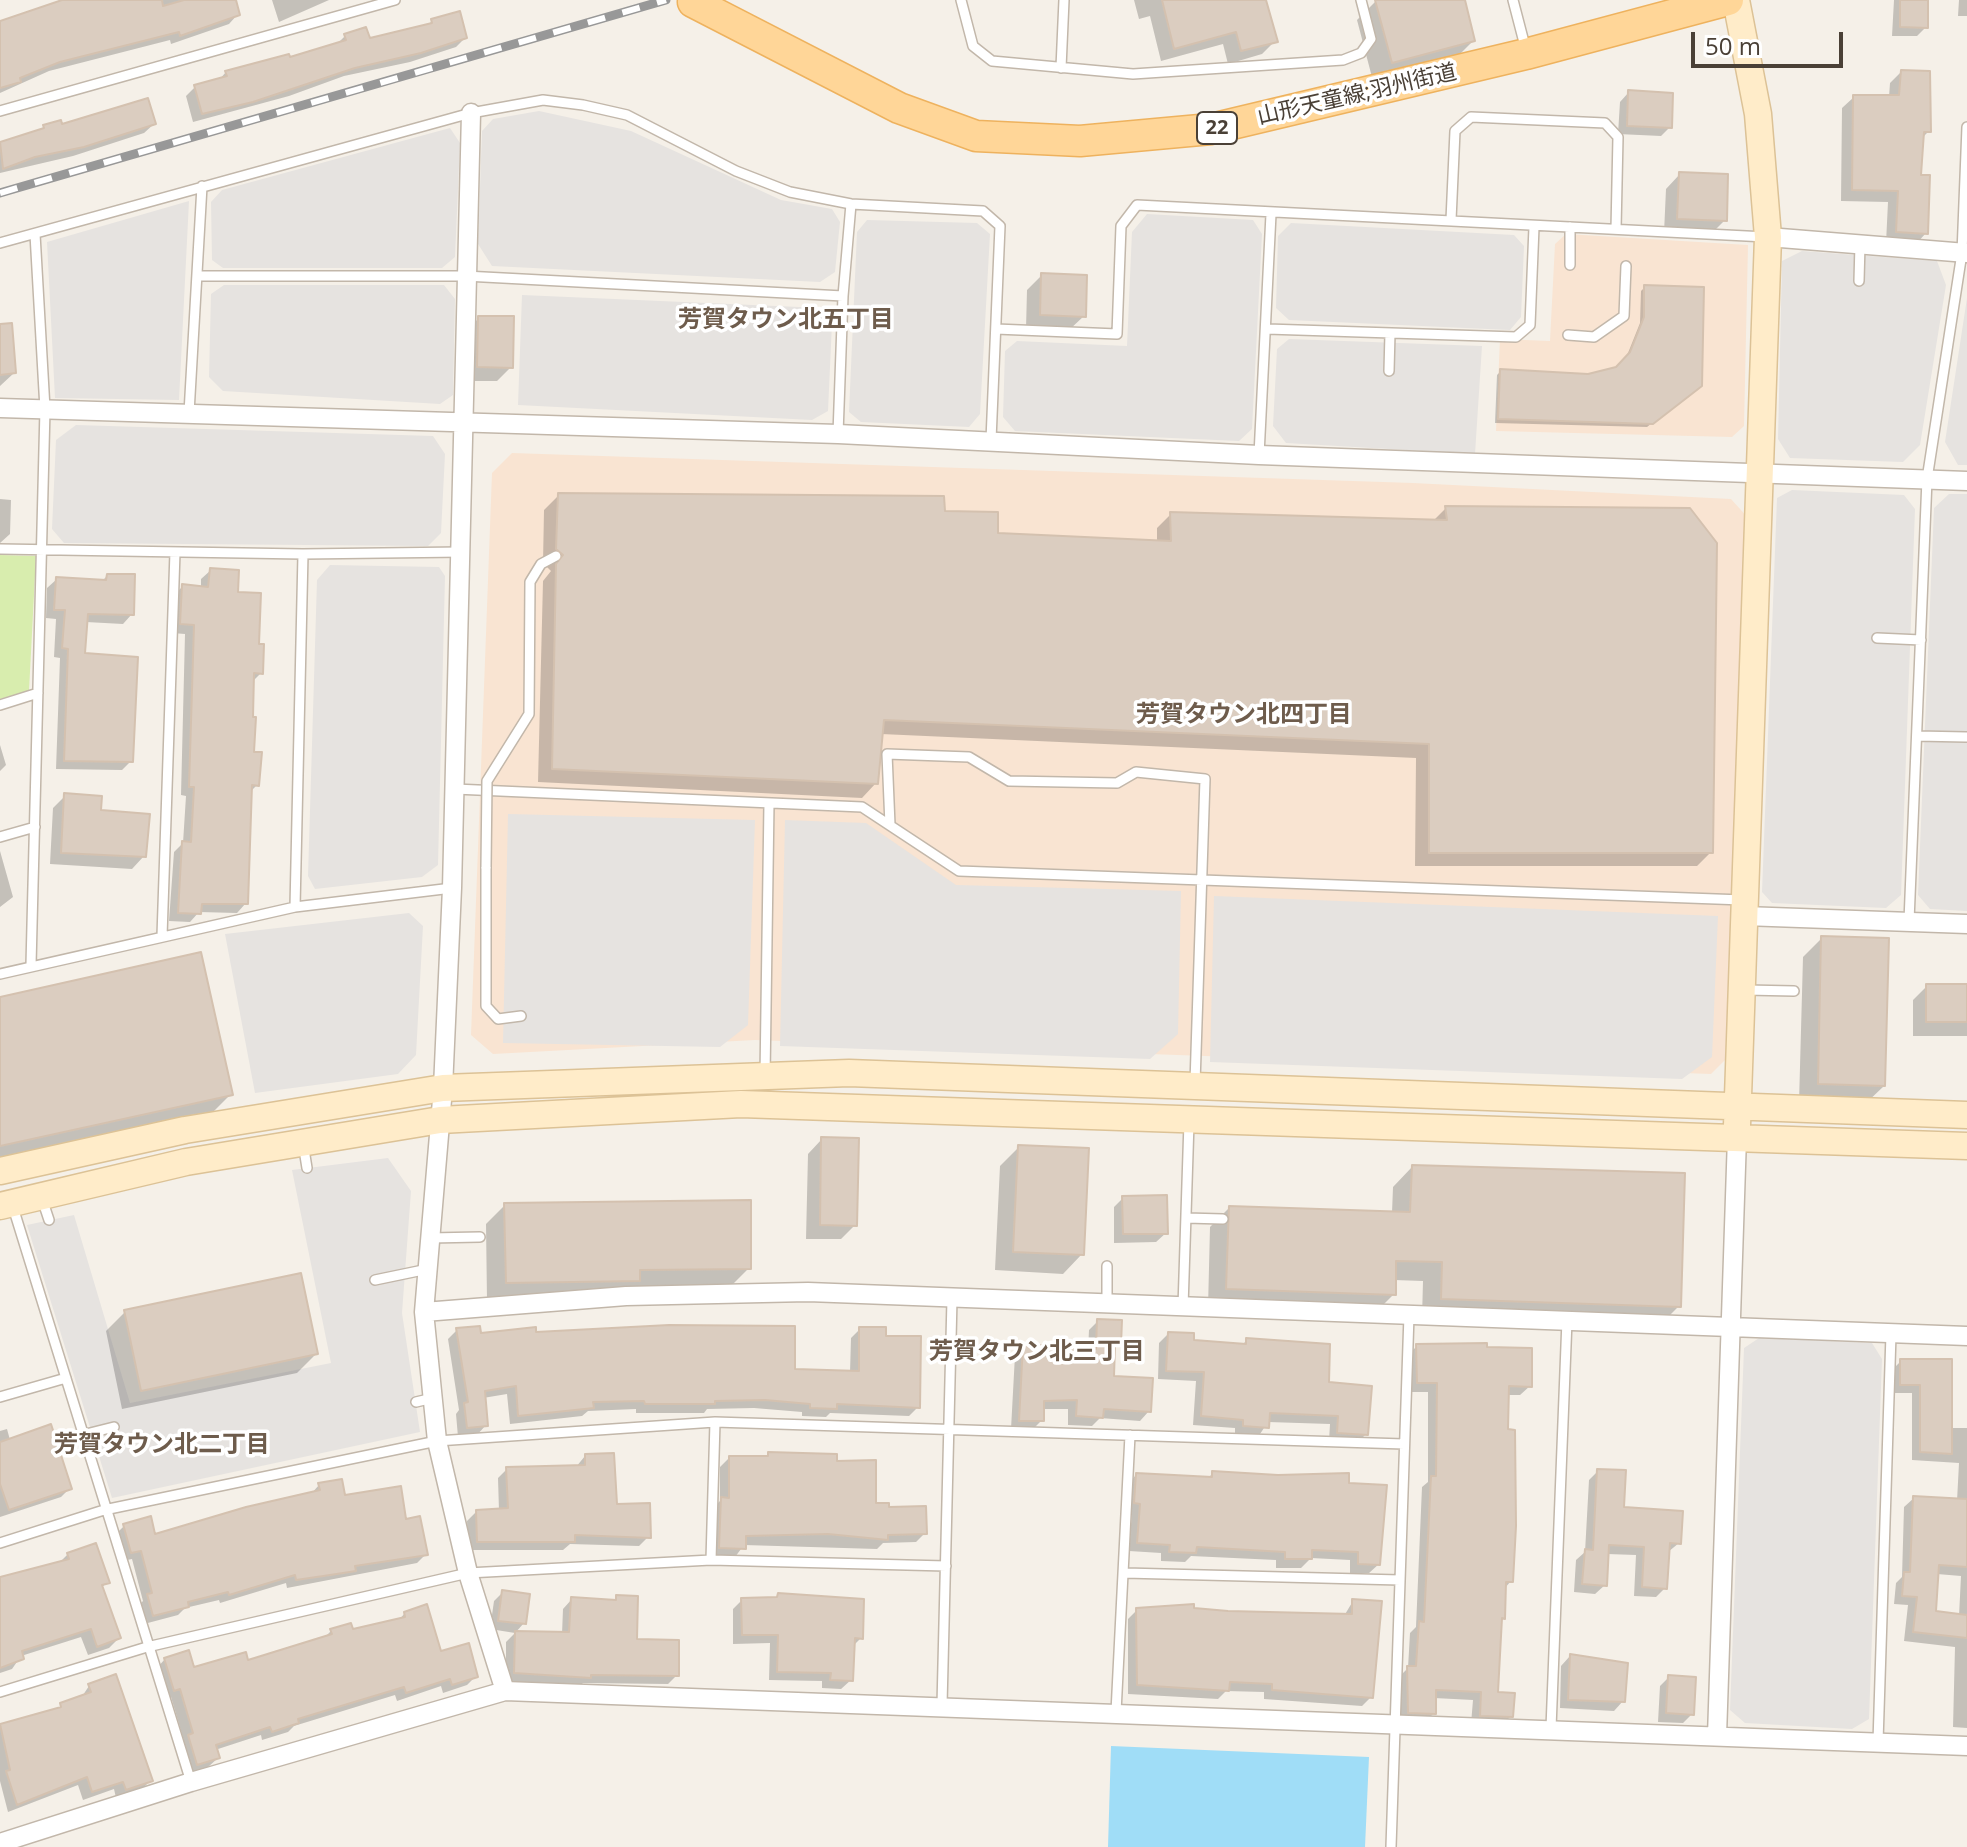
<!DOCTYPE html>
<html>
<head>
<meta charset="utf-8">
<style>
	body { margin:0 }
	#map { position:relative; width:1967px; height:1847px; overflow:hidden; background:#f5f0e8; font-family:"Open Sans",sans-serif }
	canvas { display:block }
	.scale { position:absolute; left:1691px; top:32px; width:152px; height:36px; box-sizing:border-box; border:4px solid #4a4036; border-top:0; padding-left:10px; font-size:24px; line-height:28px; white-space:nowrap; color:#4a4036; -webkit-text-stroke:6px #fff; paint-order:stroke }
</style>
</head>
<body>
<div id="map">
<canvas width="1967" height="1847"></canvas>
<div class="scale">50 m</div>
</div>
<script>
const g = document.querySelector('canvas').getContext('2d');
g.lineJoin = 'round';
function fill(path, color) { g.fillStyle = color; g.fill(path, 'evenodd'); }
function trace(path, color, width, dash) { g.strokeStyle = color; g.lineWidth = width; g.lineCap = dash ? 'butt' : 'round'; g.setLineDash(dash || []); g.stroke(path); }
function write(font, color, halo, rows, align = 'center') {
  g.font = font + ' "Open Sans","Noto Sans JP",sans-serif'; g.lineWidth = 7; g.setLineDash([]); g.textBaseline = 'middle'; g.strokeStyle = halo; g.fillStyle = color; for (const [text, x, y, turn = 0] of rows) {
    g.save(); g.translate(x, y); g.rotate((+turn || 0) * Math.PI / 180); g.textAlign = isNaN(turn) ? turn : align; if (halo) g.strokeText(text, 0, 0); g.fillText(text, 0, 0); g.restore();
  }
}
fill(new Path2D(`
	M1566,234L1748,245L1744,426L1732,437L1496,431L1500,339L1550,341L1555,244Z
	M512,453L1413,483L1731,499L1750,520L1730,1055L1711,1074L755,1040L493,1054L471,1035L492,473Z`), '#f9e4d2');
fill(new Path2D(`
	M0,555L36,556L29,691L0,699Z`), '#d8edae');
fill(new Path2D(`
	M539,111L631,131L781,200L832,209L840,222L835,272L820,282L492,266L478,244L482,131L493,119Z
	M450,128L460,143L455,257L442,268H223L212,260L211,202L222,190Z
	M189,201L179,400L55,398L47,242Z
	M1147,214L1253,220L1262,234L1252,429L1239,441L1015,431L1003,417L1005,351L1017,341L1127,346L1132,232Z
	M867,220L977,223L990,234L980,414L969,427L861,422L849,412L857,232Z
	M1291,223L1514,235L1524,246L1521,317L1510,330L1289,320L1276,308L1278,236Z
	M1802,251L1937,261L1946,285L1920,445L1903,462L1790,458L1778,439L1782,261Z
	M224,285H444L455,299L453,395L440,404L223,391L209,377L211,294Z
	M522,295L822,308L832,323L828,411L812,420L518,405Z
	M1967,298V465H1958L1945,442Z
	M1289,339L1482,346L1475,454L1286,443L1273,426L1277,349Z
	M76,425L433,436L445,454L441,533L428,546L64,543L52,529L56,440Z
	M1792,490L1904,495L1915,509L1901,895L1886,908L1772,903L1762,892L1777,498Z
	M1949,494H1967V911L1930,909L1918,895L1934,508Z
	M330,565L439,567L445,576L438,865L422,877L315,889L308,876L317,580Z
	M508,814L755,820L748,1025L720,1047L503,1043Z
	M785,820L866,823L956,885L1181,891L1178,1034L1150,1059L780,1046Z
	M1214,896L1718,916L1712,1057L1682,1079L1210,1062Z
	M409,913L423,926L416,1055L398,1074L255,1093L225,934Z
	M388,1158L411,1191L402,1313L420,1432L112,1498L27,1225L74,1215L130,1403L331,1363L292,1170Z
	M1759,1338L1872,1343L1882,1359L1869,1719L1852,1729L1745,1723L1730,1710L1744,1348Z`), '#e6e3e0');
fill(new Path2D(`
	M1111,1746L1369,1757L1365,1847H1108Z`), '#a0ddf7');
fill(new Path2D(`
	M77,0H234L238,14L229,24L171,44L170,40L49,71L0,93V22Z
	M272,0H329L279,22Z
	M1134,0H1264L1275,41L1262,54L1228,64L1223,44L1161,61L1150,16L1139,19Z
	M1463,0L1473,41L1454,60L1373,81L1357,20L1376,1Z
	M1894,0H1926V27L1917,36H1892Z
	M1959,0H1967V16H1958Z
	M432,21L465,38L456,47L410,62L344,76L289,96L193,122L186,96L195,87L219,80L226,72L335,46L345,36L369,41L427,26Z
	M1901,72L1929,131L1921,139L1919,176L1926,233L1915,245L1886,243L1888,202L1841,201L1842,108L1854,97H1889L1890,83Z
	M1629,92L1670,127L1661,136L1618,134L1620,102Z
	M154,124L144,133L73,156L0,173V143L38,132L44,126Z
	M1680,174L1725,220L1710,235L1664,233L1666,189Z
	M1042,275L1084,316L1069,330L1026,329L1027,290Z
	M1645,287L1695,389L1647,427L1495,423L1497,375L1501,371L1588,376L1616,369L1626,358L1640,323L1641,291Z
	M479,318L511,367L497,381H463L465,332Z
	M0,339L14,373L0,386Z
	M559,495L943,513L997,535L1157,542V528L1171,514L1432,522L1446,508L1711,852L1697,866H1415L1416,758L881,734L876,783L862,798L538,782L543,581L551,571L543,563L544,510Z
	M0,499L11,500L10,534L0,543Z
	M211,570L236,594L257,646L261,673L251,683L252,754L257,785L250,792L246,903L237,913L199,912L190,922L169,921L174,852L183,843L186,796L181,795L185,634L172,633L173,596L183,586L201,588V579Z
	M107,576L132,614L123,624L86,622L83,655L131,761L122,770L56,769L60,658L54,657L56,619L46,618L47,588L57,579L101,582Z
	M0,745L6,765L0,771Z
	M65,796L144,856L132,869L50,864L53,808Z
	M0,851L13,897L0,907Z
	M1822,938L1884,1086L1864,1105L1799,1103L1803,957Z
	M1927,986H1967V1036H1913V1000Z
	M0,999L231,1094L213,1112L0,1159Z
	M822,1139L855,1225L841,1239H806L808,1154Z
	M1019,1147L1082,1254L1063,1274L995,1270L1000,1166Z
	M1412,1167L1679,1306L1660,1325L1422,1318L1423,1281L1394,1280V1294L1374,1314L1208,1308L1210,1227L1229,1208L1392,1213L1393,1187Z
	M1123,1198L1166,1233L1156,1242L1114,1243V1207Z
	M505,1205L749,1268L730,1287L487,1301L486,1224Z
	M125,1312L316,1354L297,1373L122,1409L106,1331Z
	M1098,1321L1119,1344L1112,1351V1377L1149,1411L1140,1421L1100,1418L1092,1426L1068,1425V1409H1042V1420L1033,1429H1011L1015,1355L1024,1346L1088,1351L1089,1330Z
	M860,1329L884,1338L918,1407L909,1416L830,1413L826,1417L802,1416V1412L754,1408L707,1409L704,1413H636V1409L588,1411L582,1416L510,1424L507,1394L483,1398L486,1425L477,1435L458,1437L456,1414L459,1410L448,1339L457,1330L479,1335L534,1334L793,1370L850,1373L851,1338Z
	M1168,1334L1192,1342L1242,1345L1247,1340L1327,1384L1366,1434L1356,1444L1329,1441L1330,1424L1268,1422L1258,1437L1235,1435V1428L1193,1425L1196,1381L1158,1379L1159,1343Z
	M1417,1346L1485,1349L1530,1386L1520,1395H1507L1511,1581L1504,1589L1503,1618L1499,1621L1496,1693L1511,1716L1502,1725L1471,1724L1473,1700L1434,1698V1713L1425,1722L1399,1721V1677L1408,1668L1410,1633L1416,1627L1422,1487L1428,1482V1392H1408V1355Z
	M1901,1361H1950V1428H1967V1728L1953,1727L1955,1647L1904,1641L1908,1605L1894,1604L1896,1583L1902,1577L1904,1507L1914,1498L1957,1501L1959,1463L1912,1460V1393H1891L1892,1370ZM1937,1574L1961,1576L1959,1616L1933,1613Z
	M7,1429L10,1440L70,1488L61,1497L0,1517V1431Z
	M769,1454L835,1463L875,1505L925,1533L916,1542L883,1543L877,1549L744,1545L735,1557L711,1556L712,1509L720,1501V1467L729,1458H765Z
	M585,1456L615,1506L648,1537L639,1546L570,1544L563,1550H468L467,1521L476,1512L499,1511L498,1478L507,1469L576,1467Z
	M1598,1471L1622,1509L1679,1543L1668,1552L1665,1588L1656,1597L1634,1596L1636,1555L1607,1554L1605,1585L1595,1594L1574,1592L1576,1560L1585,1552L1589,1480Z
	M1213,1473L1347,1485L1379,1564L1369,1573H1350V1560L1311,1558L1301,1568H1276V1560L1191,1556L1185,1562L1161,1561V1553L1129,1551L1132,1512H1126L1127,1485L1136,1475L1207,1479Z
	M319,1485L404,1522L426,1554L417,1563L287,1588L286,1583L220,1603L219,1600L185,1608L178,1615L144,1624L139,1605L143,1601L132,1559L122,1561L115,1535L124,1526L154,1536L311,1494Z
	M68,1554L108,1582L101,1588L119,1638L109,1648L88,1655L81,1637L21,1656L12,1669L0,1673V1579L57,1565Z
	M503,1592L524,1623L515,1633L490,1629L494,1601Z
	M778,1595L861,1638L853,1646L851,1680L841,1689L822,1688V1681L769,1680L770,1643L733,1644V1609L742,1600L774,1599Z
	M617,1597L635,1641L677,1675L668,1684L583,1683L580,1686L506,1681V1642L515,1633L562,1634L563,1609L572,1599L612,1602Z
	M1353,1601L1371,1697L1362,1706L1264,1699V1692L1226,1691L1218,1699L1128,1694V1619L1137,1610L1344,1616Z
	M405,1613L440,1654L476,1676L467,1685L443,1693L441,1686L397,1701L395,1695L294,1726L288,1732L262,1740L261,1735L215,1750L218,1758L208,1767L188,1773L180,1746L184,1741L171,1697L165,1699L156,1669L165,1659L193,1670L247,1662L323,1639L331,1631H351L398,1621Z
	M1570,1656L1623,1701L1614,1711L1560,1708L1561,1666Z
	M1669,1677L1692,1714L1683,1723L1658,1722L1660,1686Z
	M89,1686L151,1780L142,1789L116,1798L114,1789L83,1800L78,1785L8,1812L0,1781V1726L55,1710L81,1698Z`), '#0003');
const building = new Path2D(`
	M62,0H162L163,6L184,0H236L240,15L180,36L179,32L60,62L20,78L21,82L0,88V21Z
	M1162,0H1266L1278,42L1241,51L1236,32L1174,49Z
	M1375,0H1465L1475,41L1392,63Z
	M1900,0H1928V28L1900,27Z
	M460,11L467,38L421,53L355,68L253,102L202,114L194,85L227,76L225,71L289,54L290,57L346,40L344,34L366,27L370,38L432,23L431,19Z
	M1901,70L1930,71L1931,132H1924L1921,175H1930L1928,234L1896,232L1898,191L1852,190L1853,95H1899Z
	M1628,90L1673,93L1672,128L1627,126Z
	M148,98L156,124L84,147L35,157L3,169L0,142L44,128L43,125L61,120L62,124Z
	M1679,172L1728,174L1727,221L1677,219Z
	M1041,273L1087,275L1086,317L1040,315Z
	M1644,285L1704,287L1702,386L1653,424L1498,419L1500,369L1588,374L1616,367L1630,352L1644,317Z
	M478,316H514L513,368L477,367Z
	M12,323L16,373L0,375V324Z
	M558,493L944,496L945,511L998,512V533L1171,541L1170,512L1447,520L1445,506L1690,508L1717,543L1713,853H1429V744L884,720L878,784L552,769L556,564L563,555L556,549Z
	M210,568L239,570L238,592L261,593L259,644H264L263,674L254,673L253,717H256L254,752H262L259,786L252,785L248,904H202L201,914L178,913L182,841L191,842L194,787H189L194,625L180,624L182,584L208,587Z
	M107,574H135L134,615L88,614L85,653L138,657L133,762L64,761L68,649L62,648L65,610H54L56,577L106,580Z
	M64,793L102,796L101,810L150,814L146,857L61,853Z
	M1821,936L1889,938L1885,1086L1818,1084Z
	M201,952L233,1095L0,1146V997Z
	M1926,984H1967V1022H1926Z
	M821,1137L859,1138L857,1226L820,1225Z
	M1018,1145L1089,1148L1084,1255L1013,1252Z
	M1412,1165L1685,1173L1681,1307L1441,1299L1442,1262L1396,1261V1295L1226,1289L1229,1206L1410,1212Z
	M1167,1195L1168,1234H1123L1122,1196Z
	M751,1200V1269L640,1270V1281L506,1283L504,1203Z
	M301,1273L318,1354L141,1391L124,1310Z
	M1097,1319L1122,1320L1121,1345H1115L1114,1376L1153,1378L1151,1412L1104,1409L1103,1418L1076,1416L1077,1400L1044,1401V1421H1019L1023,1344L1096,1349Z
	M669,1325L795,1326V1369L859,1371V1327H886V1336H921L920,1408L837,1404V1409L810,1408V1404L765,1400L715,1401V1404H645L644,1401L593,1402L594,1408L518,1416L516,1386L485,1391L488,1426L467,1428L464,1403L468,1402L456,1328L480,1326L481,1333L536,1327V1332Z
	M1168,1332L1194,1333V1340L1246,1344V1338L1330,1344L1329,1382L1372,1386L1368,1435L1337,1433L1338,1416L1270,1413L1269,1428L1243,1426V1420L1201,1416L1204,1372L1166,1371Z
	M1487,1343V1347L1532,1348V1387L1509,1386L1508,1429L1515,1430L1516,1526L1513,1582H1506L1505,1619L1502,1618L1498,1692L1515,1693L1513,1717L1480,1716L1481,1692L1436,1690V1714L1408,1713L1407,1666H1416L1419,1621L1424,1622L1431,1476H1436L1437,1383H1417L1416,1344Z
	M1900,1359H1952V1454L1920,1452V1385H1900Z
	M51,1424L72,1489L9,1510L0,1484V1442Z
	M768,1452L837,1454V1461L876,1460V1503H889V1507L926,1506L927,1534L888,1535V1540L828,1534L746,1536V1549L719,1548L721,1497L729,1498V1456H768Z
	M614,1453L617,1504L650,1503L651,1538L575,1535V1542H477L476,1510L508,1508L506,1467L585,1465V1454Z
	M1597,1469L1626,1470L1624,1507L1683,1511L1681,1544L1670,1543L1667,1589L1642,1587L1644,1547L1609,1545L1607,1586L1582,1584L1585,1549L1593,1550Z
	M1212,1471L1278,1475L1349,1473V1483L1387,1485L1380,1565L1358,1564V1552L1312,1550V1559H1285V1552L1197,1547L1196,1553L1169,1552L1170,1545L1137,1543L1140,1504L1134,1503L1136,1473L1212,1477Z
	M342,1479L345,1495L401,1486L406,1519L420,1516L428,1555L355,1566L356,1571L330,1575L296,1580L295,1575L229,1595L228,1592L188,1602L189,1607L153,1616L147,1594L152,1593L141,1551L131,1553L123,1524L151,1516L155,1534L246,1507L320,1490L318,1483Z
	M1913,1496L1967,1499V1567L1939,1565L1936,1611L1967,1615V1638L1913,1632L1917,1597L1902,1596L1904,1572H1910Z
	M96,1543L110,1583L102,1585L121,1638L97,1647L91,1629L22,1651L24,1659L0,1668V1577L69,1559L67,1553Z
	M502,1590L530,1594L526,1624L498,1621Z
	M778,1593L864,1599L863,1639L855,1638L853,1681L830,1680L831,1673L777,1672L778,1635H742L741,1598L777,1597Z
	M616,1595L638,1596L637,1639L679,1640V1676L591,1675V1678L514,1673L515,1631L569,1632L571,1597L616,1600Z
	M1352,1599L1382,1601L1373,1698L1272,1690V1684L1230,1682L1229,1691L1137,1685L1136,1608L1194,1604V1608L1228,1611L1352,1614Z
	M427,1604L441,1651L469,1643L478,1677L452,1685L450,1679L406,1693L404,1687L298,1719L299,1723L272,1732L270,1727L216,1745L220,1758L197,1765L188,1735L193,1733L180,1689L174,1691L164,1658L189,1650L194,1667L246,1652L248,1660L332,1634L330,1629L351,1623L353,1629L405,1617L404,1612Z
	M1570,1654L1628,1663L1625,1702L1568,1700Z
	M116,1674L153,1781L126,1790L123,1782L92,1792L87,1777L17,1805L6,1771L10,1770L0,1724L61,1707L60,1703L91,1692L88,1684Z
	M1668,1675L1696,1677L1694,1715L1666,1713Z`);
fill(building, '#dbcdc0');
trace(building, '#d4c1af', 2);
const lane = new Path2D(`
	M961,0L973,46L992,61L1133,74L1343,60L1361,53L1371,39L1361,0
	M1513,0L1526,50
	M1061,68L1064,0
	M0,111L395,0
	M1451,220L1455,131L1471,117L1605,123L1618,137L1616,229
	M0,243L471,113L543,100L583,105L627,115L736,171L790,192L851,204L983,211L1000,226L991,440
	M1570,265V227
	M198,276H465L843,296
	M1859,281L1860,244
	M996,329L1117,334L1121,226L1137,205L1766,237
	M1267,329L1516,337L1530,325L1534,227
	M1568,335L1594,337L1624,316L1626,266
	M1389,371L1390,333
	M189,413L202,186
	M838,434L843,296L851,204
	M1259,455L1271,214
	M0,549L303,554L462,552
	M1877,638L1921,640
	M0,705L38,693
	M1917,736L1966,737
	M455,789L862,807L959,871L1743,900
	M890,825L887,754L969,757L1009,781L1117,783L1136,772L1205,779L1195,1083
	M0,837L35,827
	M486,867V1006L498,1019L521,1016
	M295,907L303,554
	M1909,921L1927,479L1962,253L1967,127
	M162,936L175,552
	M31,965L45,409L35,234
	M0,974L295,907L452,888
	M1746,990L1794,991
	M765,1076L769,803
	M303,1143L307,1168
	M42,1199L49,1220
	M12,1204L191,1782
	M1186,1218L1223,1219
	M430,1238L480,1237
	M375,1280L428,1269
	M1107,1304V1266
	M1183,1307L1189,1122
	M0,1397L66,1378
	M416,1402L433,1398
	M82,1435L114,1427
	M0,1543L104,1510L437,1441L715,1422L1404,1444
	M711,1560L715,1422
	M1125,1573L1400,1580
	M0,1692L147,1647L468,1573L711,1560L946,1566
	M942,1705L952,1299
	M1116,1712L1130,1435
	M1551,1728L1567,1320
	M1878,1742L1891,1334
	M1391,1847L1409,1315`);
const street = new Path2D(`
	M471,113L452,888L443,1088L424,1312L437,1441L468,1573L505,1691
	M1768,237L1967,253
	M0,408L838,434L1259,455L1967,481
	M1744,916L1967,924
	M424,1312L626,1296L808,1292L1967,1336
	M1717,1736L1737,1137
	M0,1843L191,1782L505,1691L1967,1746`);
const secondary = new Path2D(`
	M1736,0L1758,114L1768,237L1737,1125
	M0,1171L185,1130L443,1088L849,1073L1967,1115
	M0,1206L186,1162L440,1120L741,1104L1967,1146`);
const primary = new Path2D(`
	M693,2L899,108L976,136L1080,141L1211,129L1526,54L1728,0`);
trace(lane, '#c2b7aa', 12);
trace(street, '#c2b7aa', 21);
trace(secondary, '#dcc296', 29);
trace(primary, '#eeb25e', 33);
trace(lane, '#fff', 9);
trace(street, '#fff', 18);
trace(secondary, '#ffecc9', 26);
trace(primary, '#ffd698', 30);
const rail = new Path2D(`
	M0,193L666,0`);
trace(rail, '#989898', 9);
trace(rail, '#fff', 6, [18]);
const laneBridge = new Path2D(`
	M486,867L487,781L529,714L530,582L541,564L556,556`);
trace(laneBridge, '#c2b7aa', 12, []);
trace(laneBridge, '#fff', 9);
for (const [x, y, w] of [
	[1217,128,40]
]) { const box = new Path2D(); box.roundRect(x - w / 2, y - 16, w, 32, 6); g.fillStyle = '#fff'; g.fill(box); trace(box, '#4a4036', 2); }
write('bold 20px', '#4a4036', null, [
	["22",1217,128]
]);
write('22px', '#4a4036', '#fff', [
	["山形天童線;羽州街道",1357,95,-13]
]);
write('bold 24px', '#6e5c4c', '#fff', [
	["芳賀タウン北五丁目",786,320],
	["芳賀タウン北四丁目",1244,715],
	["芳賀タウン北三丁目",1037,1352],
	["芳賀タウン北二丁目",162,1445]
]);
</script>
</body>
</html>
